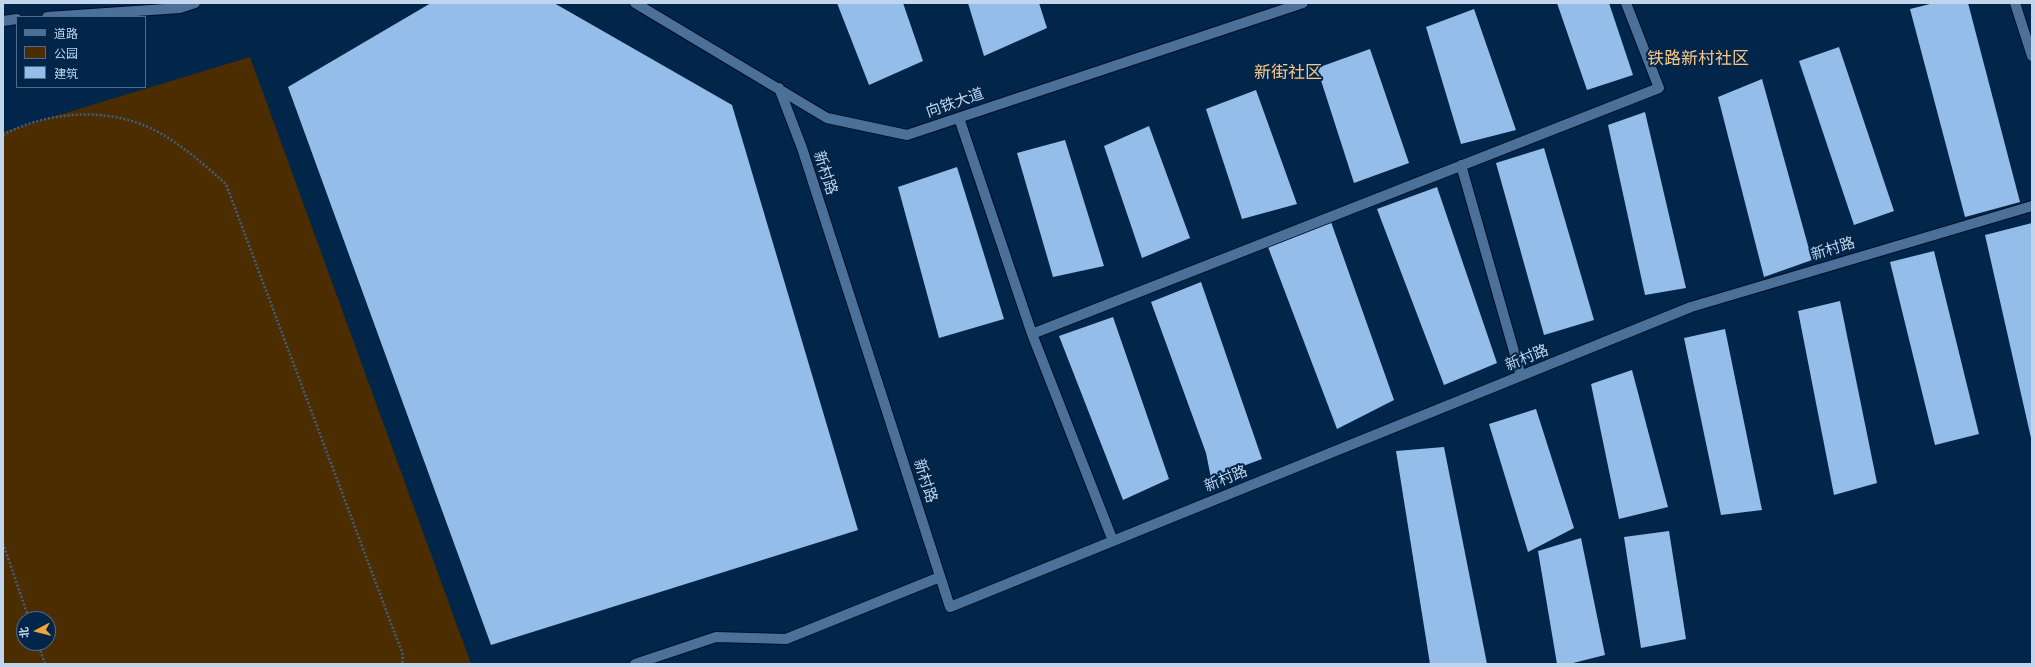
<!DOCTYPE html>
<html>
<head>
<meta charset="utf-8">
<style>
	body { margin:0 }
	#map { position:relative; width:2035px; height:667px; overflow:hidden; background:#022649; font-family:Figtree,"Noto Sans SC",sans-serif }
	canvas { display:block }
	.frame { position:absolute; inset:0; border:4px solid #c1d5ec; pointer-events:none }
	.legend { position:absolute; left:16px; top:16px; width:130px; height:72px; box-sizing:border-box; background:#022649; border:1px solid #4e6c8a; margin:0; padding:5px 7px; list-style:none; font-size:12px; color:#c1d5ec }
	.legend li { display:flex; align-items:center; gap:8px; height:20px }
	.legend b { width:20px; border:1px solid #4e6c8a }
	.north { position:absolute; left:16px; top:611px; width:40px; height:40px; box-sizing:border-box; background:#022649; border:1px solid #4e6c8a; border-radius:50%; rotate:263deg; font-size:11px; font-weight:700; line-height:16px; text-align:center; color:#c1d5ec }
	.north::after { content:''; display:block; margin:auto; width:14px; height:18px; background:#f0a63e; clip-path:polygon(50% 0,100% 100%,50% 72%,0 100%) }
</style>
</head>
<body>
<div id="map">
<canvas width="2035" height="667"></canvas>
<div class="frame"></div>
<ul class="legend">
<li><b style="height:5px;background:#4c7199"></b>道路</li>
<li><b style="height:11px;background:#4c2d00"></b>公园</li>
<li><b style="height:11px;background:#95bde9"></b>建筑</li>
</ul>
<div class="north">北</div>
</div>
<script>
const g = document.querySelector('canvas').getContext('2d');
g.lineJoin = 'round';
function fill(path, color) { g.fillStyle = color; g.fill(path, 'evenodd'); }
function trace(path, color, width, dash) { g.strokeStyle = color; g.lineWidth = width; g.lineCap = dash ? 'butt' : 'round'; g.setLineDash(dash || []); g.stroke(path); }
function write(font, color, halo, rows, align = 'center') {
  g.font = font + ' Figtree,"Noto Sans SC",sans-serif'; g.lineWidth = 4; g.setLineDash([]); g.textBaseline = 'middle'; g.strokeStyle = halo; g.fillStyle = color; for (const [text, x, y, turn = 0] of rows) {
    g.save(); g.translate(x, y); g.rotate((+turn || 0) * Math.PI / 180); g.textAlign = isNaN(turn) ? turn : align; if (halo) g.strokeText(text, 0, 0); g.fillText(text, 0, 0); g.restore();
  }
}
fill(new Path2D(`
	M250,57L471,664H5L3,659V132ZM24,619H48V643H24Z`), '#4c2d00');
fill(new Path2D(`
	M431,3H554L732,105L858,530L491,645L288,87Z
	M837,3H903L923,61L869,85Z
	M968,3H1039L1047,28L984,56Z
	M1557,3H1609L1633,75L1587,90Z
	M1934,3H1968L2020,202L1965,217L1910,9Z
	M1474,9L1516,130L1461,144L1426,27Z
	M1839,47L1894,211L1854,225L1799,61Z
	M1370,49L1409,163L1354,183L1317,68Z
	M1762,79L1812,260L1764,277L1718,97Z
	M1256,90L1297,204L1242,219L1206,109Z
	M1645,112L1686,288L1645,295L1608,125Z
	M1149,126L1190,238L1142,258L1104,146Z
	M1065,140L1104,266L1053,277L1017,153Z
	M1544,148L1594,320L1544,335L1496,163Z
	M957,167L1004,319L939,338L898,187Z
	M1437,187L1497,363L1444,385L1377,209Z
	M1331,222L1394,400L1337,429L1268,247Z
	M2032,223V438H2031L1985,235Z
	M1934,251L1979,434L1935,445L1890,262Z
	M1201,282L1262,459L1211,478L1206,453L1151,302Z
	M1840,301L1877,483L1834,495L1798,311Z
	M1113,317L1169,479L1123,500L1059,336Z
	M1725,329L1762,510L1721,515L1684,338Z
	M1632,370L1668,507L1619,519L1591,384Z
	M1536,409L1574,528L1528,552L1489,424Z
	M1444,447L1487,664H1430L1396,451Z
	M1669,531L1686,639L1641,648L1624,537Z
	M1581,538L1605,655L1569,664H1557L1538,551Z`), '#95bde9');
const minor = new Path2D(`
	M635,3L827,118L907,135L1303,3
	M2015,3L2032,56
	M47,17L180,8L195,3
	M3,21L17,19
	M779,88L802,148L950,607L1691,307L2032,206
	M959,118L1032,334L1113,541
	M1461,165L1521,376
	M1032,334L1659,88L1626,3
	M635,664L716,637L786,639L940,577`);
trace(minor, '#000e28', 12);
trace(new Path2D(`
	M3,135C45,112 103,107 148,127C177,140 202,163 226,184L403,655L402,664
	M3,543L29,619
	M38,643L45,664`), '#405f7e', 2.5, [2, 2]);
trace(minor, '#4c7199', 10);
write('15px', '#c1d5ec', '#022649', [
	["向铁大道",955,103,-19],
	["新村路",825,173,72],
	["新村路",1833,249,-17],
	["新村路",1527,358,-22],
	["新村路",1226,479,-22],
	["新村路",925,481,72]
]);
write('17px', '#fbc787', '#022649', [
	["铁路新村社区",1698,59],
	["新街社区",1288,73]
]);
</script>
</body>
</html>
